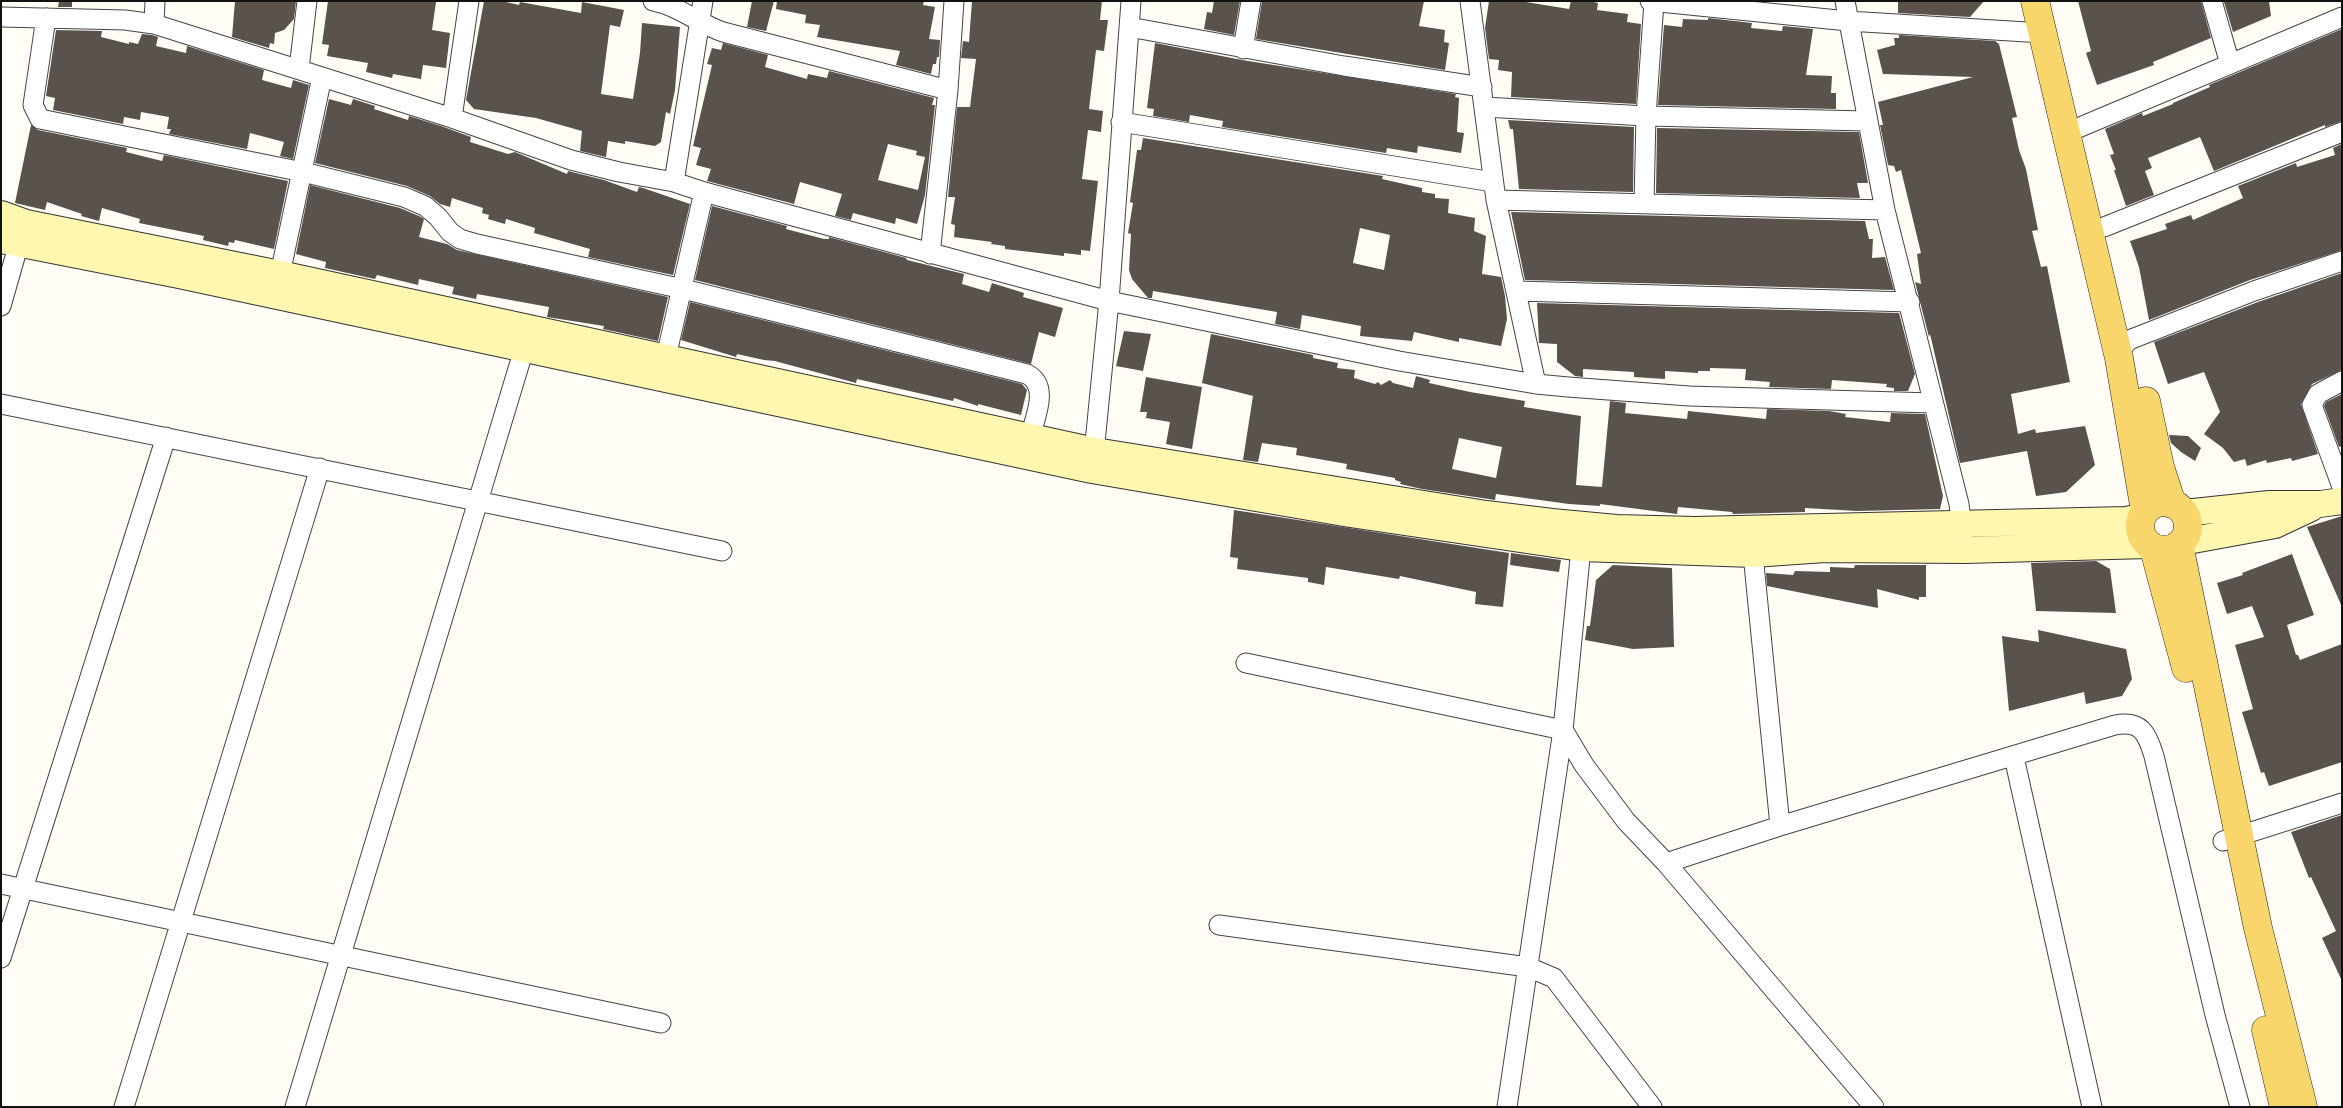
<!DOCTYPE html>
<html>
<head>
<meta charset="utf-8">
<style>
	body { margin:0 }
	#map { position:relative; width:2343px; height:1108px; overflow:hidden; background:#fffdf5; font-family:Lora,serif }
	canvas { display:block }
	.frame { position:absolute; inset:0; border:2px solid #111; pointer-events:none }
</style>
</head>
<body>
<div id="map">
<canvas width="2343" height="1108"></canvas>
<div class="frame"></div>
</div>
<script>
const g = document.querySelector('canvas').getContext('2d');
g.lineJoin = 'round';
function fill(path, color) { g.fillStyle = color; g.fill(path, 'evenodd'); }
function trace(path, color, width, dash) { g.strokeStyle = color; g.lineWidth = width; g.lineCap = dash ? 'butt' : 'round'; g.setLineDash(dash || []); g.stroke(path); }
fill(new Path2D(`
	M59,1H72V7H58Z
	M235,1H296L294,19L284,30L275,33L274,44L270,43L269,48L232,37Z
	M328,1L436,2L432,30L450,33L446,68L423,65L421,79L393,74L392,78L366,72L368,63L327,56L329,45L322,44Z
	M484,1H502L519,5L520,2L581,13L582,2L624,10L620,27L610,25L601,94L633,99L640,53L642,23L680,27L675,90L670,114L666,112L661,142L655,146L625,141V144L608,141L606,157L580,151L582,131L536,118L474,109L466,100Z
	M752,1H774L766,31L747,27Z
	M777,1H924L923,5L935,7L929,39L940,40L939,57H937L936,64H933L931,74L896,65L900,51L817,37L820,25L805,23L806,15L776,9Z
	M972,1H1102L1100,20H1108L1104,51L1096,50L1089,109L1103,111L1101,132L1088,130L1082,179L1098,181L1090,251L1081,250V255L1064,253V256L1005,249V246L991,244L992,242L954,237L955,225L951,224L955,197H948L957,107H970L976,59L961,58L963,41L969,42Z
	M1214,1H1240L1234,35L1204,29L1207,12L1212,13Z
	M1262,1H1424L1419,26L1445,30L1444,42L1449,43L1445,70L1256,39Z
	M1489,1H1520L1569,9L1571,1H1589L1598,3L1597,10L1628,14L1627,22L1641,24L1636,104L1511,97L1512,72L1498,70L1499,60L1489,59L1485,28Z
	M1898,1H1984L1970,17L1898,13Z
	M2078,1H2201L2211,38L2153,62L2154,65L2097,85L2086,53L2091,51Z
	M2229,1H2269L2271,16L2233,32L2224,2Z
	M1708,18L1752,23L1751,28L1782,31L1783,26L1813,29L1806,75L1832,76L1831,93H1836V109L1658,105L1664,25L1682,27L1683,19L1708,20Z
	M2342,29V121L2325,127V125L2214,171L2200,137L2148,158L2152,168L2145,171L2154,195L2126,206L2114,170H2116L2110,155L2114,154L2105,129L2142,113L2143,116L2173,104V103L2210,87L2209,85Z
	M56,30L102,31L101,37L129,44V42L138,44L142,34L152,35L158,37L156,46L186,53L187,46L264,70L262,80L291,88L293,80L309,85L293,159L280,156L284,142L250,133L247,149L169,134L171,129H167L169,117L141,112L140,120L124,117L123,124L53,110L55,98L46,96Z
	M1899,35L1995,41L1999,44L2017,117L2012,118L2019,150L2026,169L2038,230L2032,231L2041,267L2047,266L2070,382L2011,394L2018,434L2035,429L2036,433L2085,426L2095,465L2066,492L2036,496L2027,451L1960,463L1930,334L1929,337L1915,282L1921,284L1917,254L1921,253L1901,170L1896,172L1894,166L1888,165L1880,125H1883L1878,102L1973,77L1883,74L1877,50L1895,45L1894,38H1899Z
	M723,43L768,55L765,67L807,79L808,74L827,78L829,71L934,98L932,105H935L925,195L917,224L896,218L895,224L853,213L851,220L835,216L842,194L800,182L794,204L707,181L711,169L696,165L701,148L693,146L712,65L707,64L712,48L721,50ZM888,144L917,151L916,155L925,157L918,190L878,180Z
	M1155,43L1242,60L1456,94L1455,97L1459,98L1457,132L1464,133L1461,153L1418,146L1417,153L1387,148L1386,153L1222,127L1223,121L1190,115L1189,122L1153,116L1154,109L1147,108Z
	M329,99L351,105L353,99L375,106L374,109L408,120L409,116L441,126L471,137L470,142L508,154L515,152L567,174L568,171L604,180L637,192L639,187L643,188L690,204L673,275L588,257L590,249L534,233L535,228L506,219L505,224L488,219L489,215L482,213L483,208L452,198L450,207L440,204L430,196L407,186L315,163Z
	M1508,120L1634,127L1633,192L1519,189L1513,129H1510Z
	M31,125L38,130L127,148L126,152L162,161L164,155L288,181L274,249L235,240L234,243L229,242L228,246L203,240L204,236L139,223L140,219L102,208L99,221L81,216L82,214L47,202L45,210L15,203Z
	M1657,128L1859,132L1868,183H1857L1860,198L1656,193Z
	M1143,138L1383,176L1382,179L1422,188V192L1435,194V198L1449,199L1448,213L1475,218L1474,231L1486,236L1482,274L1501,277L1505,296L1507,319L1501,346L1459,338V342L1414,332L1412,341L1360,336L1361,326L1302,315L1300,329L1275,324L1277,312L1153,291L1152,298H1148L1132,279L1129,270L1131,234L1128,233L1133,203L1130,202L1137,150H1141ZM1360,228L1390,235L1384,270L1353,263Z
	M2342,144V250L2250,280L2149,320L2139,267L2130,241L2167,229L2165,224L2191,215L2193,220L2243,198L2238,186L2296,163L2297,167L2335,155L2333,148Z
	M310,185L400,208L419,216L424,219L419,237L447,244L457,250L668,297L658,341L603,329L604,326L547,317L549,307L477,294L476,299L452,294L454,287L419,279L418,285L377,275L375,279L325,268L326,262L296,254Z
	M712,206L787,226L786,229L824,239H829V237L906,258L907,260L964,274L962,284L989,292L992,283L1024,293L1023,297L1063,308L1055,337L1039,332L1031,364L695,280Z
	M1511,212L1865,221L1869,239H1873L1872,258L1885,257L1894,290L1525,280Z
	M2342,273V370L2312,384L2301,404L2318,454L2292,461L2291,458L2267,463L2266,460L2247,466L2245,459L2234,462L2223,448L2204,434L2220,412L2204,372L2168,384L2154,342L2258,302Z
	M690,302L1022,384L1027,390L1021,415L978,404V406L954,398L953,401L857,379L856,383L775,361L764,360L737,354L736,357L681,340Z
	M1537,303L1899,313L1915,374L1908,391H1894V388L1886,387L1887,384L1832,380L1831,389L1769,387L1770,382L1745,380L1746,369L1710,368V371H1698V373L1665,371V379L1634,377V372L1583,369V377L1575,376L1557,362V344L1539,343Z
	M1124,331L1151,334L1143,371L1116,366Z
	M1211,334L1313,355V358L1338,363L1337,368L1355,370L1354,378L1375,384L1378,382L1381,385L1390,380L1393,383L1413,388L1416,376L1430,380L1429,383L1470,392L1525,401L1524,407L1581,416L1576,485L1602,487L1610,401L1626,403L1625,413L1687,419L1688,411L1766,419L1767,409L1829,411L1846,414L1845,417L1890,422L1891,413L1925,414L1943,496L1940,509L1857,511L1805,508V512L1733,514L1732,512L1678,507L1677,514L1600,504V506L1569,504L1496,494L1495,500L1422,489L1400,484L1401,482L1395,480V478L1346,469L1347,464L1296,455L1297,448L1262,443L1258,462L1243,460L1253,396L1202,383ZM1459,438L1502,447L1496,478L1452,469Z
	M1146,377L1202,387L1192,449L1166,444L1170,422L1146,418L1147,412H1140Z
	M2342,394V446L2339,447L2324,406L2326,402Z
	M2169,435L2188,436L2201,448L2195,461L2181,452L2171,443Z
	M1234,510L1509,553L1503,607L1475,604L1476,592L1400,576L1399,579L1326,567L1324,585L1308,582V578L1237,569L1238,558L1230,557Z
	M2342,516V607L2307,527Z
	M1511,553L1561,560L1559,572L1510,565Z
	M2292,554L2314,615L2287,625L2296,655H2298L2300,660L2342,644V762L2269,786L2264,772L2261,773L2242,712L2253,709L2235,645L2264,637L2252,606L2227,614L2217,583L2243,575L2242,573Z
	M2096,561L2110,569L2116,613L2036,611L2031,563Z
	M1613,565L1672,568L1674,647L1633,649L1585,640L1587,626H1590L1596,580Z
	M1855,565H1926V597H1919V600L1877,589L1878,608L1767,586L1766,573L1793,575L1795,571L1830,572V567L1854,568Z
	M2038,630L2126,649L2132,679L2122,696L2086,704L2084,692L2009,711L2002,636L2039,642Z
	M2342,815V981L2322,938L2336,931L2311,877L2309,878L2291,832Z`), '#5a524d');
const street = new Path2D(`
	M653,1C679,6 699,24 723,32L948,90
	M1470,1L1496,200L1536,384
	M1650,1L1848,21L2043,33
	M1845,1L1885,210L1959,504L1963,536
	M2212,1L2230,64
	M1,17L125,20L154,24L452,118L571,160L619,172L674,182L704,192L1109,301L1399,361L1536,384L1568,387L1689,396L1933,403
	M46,18L33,105L40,119L303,172L404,197L425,206L438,217L450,232L460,239L477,244L683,289L1027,374C1050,386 1035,417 1030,437
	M154,24L155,1
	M1129,27L1344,66L1482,87
	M1243,49L1251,1
	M299,69L307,1
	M1484,107L1646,116L1867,121
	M452,118L469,1
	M1121,122L1493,182
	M2066,133L2342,17
	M674,182L703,1
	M1496,200L1885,210
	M1644,204L1646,116L1654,2
	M2104,227L2342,132
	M930,254L948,90L954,1
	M280,274L322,77
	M1516,291L1910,302
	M1,306L19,243
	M2118,352L2129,340L2254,291L2342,261
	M666,357L704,192
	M2342,381L2318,394L2312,405L2342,487
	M1,404L722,551
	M1093,463L1109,301L1131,1
	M1753,554L1780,826
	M1246,663L1563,730L1584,765L1626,821L1666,863L1874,1107
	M2014,757L2092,1107
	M2223,841L2342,803
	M1666,863L1780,826L2115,725C2141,720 2147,733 2154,756L2215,1015L2240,1107
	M1,884L661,1023
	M1219,925L1528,967L1554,978L1652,1107
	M1,958L166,437
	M124,1107L320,468
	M295,1107L524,349
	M1507,1107L1563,730L1581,548`);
const secondary = new Path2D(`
	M1,214L26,223L280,274L1095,451L1486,514L1552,522L1616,528L1695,530L2126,520L2141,517
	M1,240L179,275L1092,470L1350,514L1581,548L1753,554L1825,549L1965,550L2148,545
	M2184,513L2269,504H2320L2342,501
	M2182,542L2275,525L2311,508`);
const primary = new Path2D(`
	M2035,1L2119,358L2145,511
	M2146,401L2160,467L2172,504
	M2140 526a24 24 0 1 1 48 0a24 24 0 1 1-48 0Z
	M2179,545L2258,928L2303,1107
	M2154,549L2186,668
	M2266,1030L2284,1107`);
trace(street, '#444', 21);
trace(secondary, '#333', 28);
trace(primary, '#222', 29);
trace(street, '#fff', 19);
trace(secondary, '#fff6b0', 26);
trace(primary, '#f9d66b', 28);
</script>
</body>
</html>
